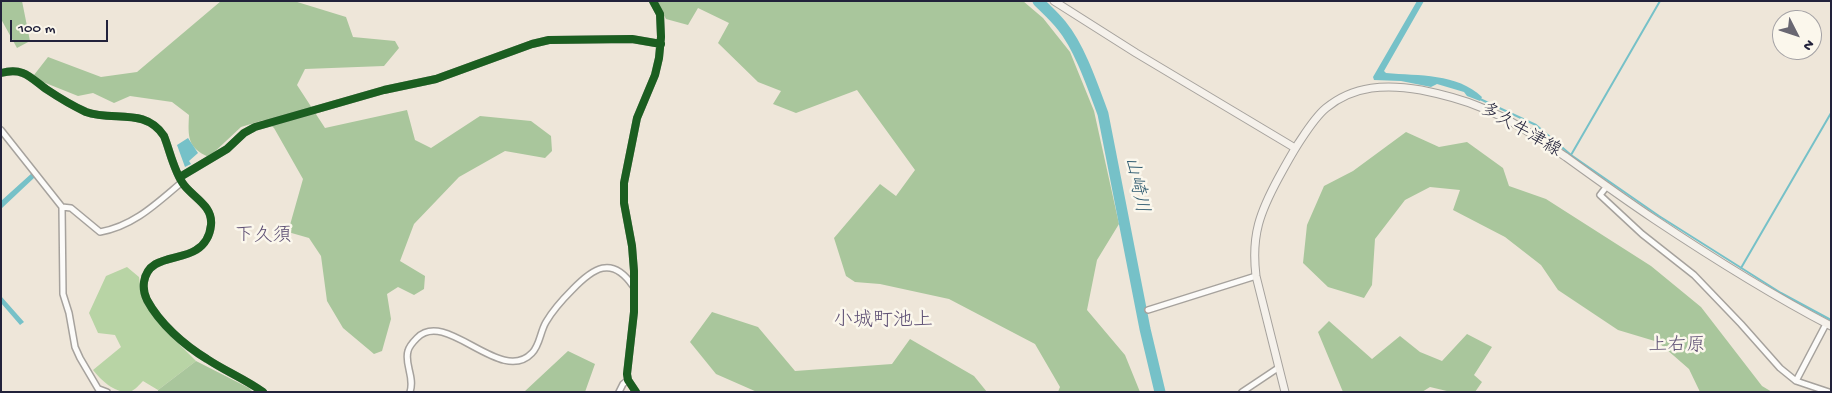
<!DOCTYPE html>
<html>
<head>
<meta charset="utf-8">
<style>
	body { margin:0 }
	#map { position:relative; width:1832px; height:393px; overflow:hidden; background:#eee6d9; font-family:"Gochi Hand",sans-serif }
	canvas { display:block }
	.frame { position:absolute; inset:0; border:2px solid #22223b; pointer-events:none }
	.north { position:absolute; left:1772px; top:10px; width:50px; height:50px; box-sizing:border-box; background:#fbf7ec; border:1px solid #a4a2a5; border-radius:50%; rotate:131deg; font-size:14px; font-weight:700; line-height:20px; text-align:center; color:#22223b }
	.north::after { content:''; display:block; margin:auto; width:18px; height:22px; background:#696772; clip-path:polygon(50% 0,100% 100%,50% 72%,0 100%) }
	.scale { position:absolute; left:10px; top:20px; width:98px; height:22px; box-sizing:border-box; border:2px solid #22223b; border-top:0; padding-left:6px; font-size:15px; line-height:18px; white-space:nowrap; color:#22223b; -webkit-text-stroke:4px #fbf7ec; paint-order:stroke }
</style>
</head>
<body>
<div id="map">
<canvas width="1832" height="393"></canvas>
<div class="frame"></div>
<div class="north">N</div>
<div class="scale">100 m</div>
</div>
<script>
const g = document.querySelector('canvas').getContext('2d');
g.lineJoin = 'round';
function fill(path, color) { g.fillStyle = color; g.fill(path, 'evenodd'); }
function trace(path, color, width, dash) { g.strokeStyle = color; g.lineWidth = width; g.lineCap = dash ? 'butt' : 'round'; g.setLineDash(dash || []); g.stroke(path); }
function write(font, color, halo, rows, align = 'center') {
  g.font = font + ' "Gochi Hand","Klee One",sans-serif'; g.lineWidth = 5; g.setLineDash([]); g.textBaseline = 'middle'; g.strokeStyle = halo; g.fillStyle = color; for (const [text, x, y, turn = 0] of rows) {
    g.save(); g.translate(x, y); g.rotate((+turn || 0) * Math.PI / 180); g.textAlign = isNaN(turn) ? turn : align; if (halo) g.strokeText(text, 0, 0); g.fillText(text, 0, 0); g.restore();
  }
}
fill(new Path2D(`
	M127,267L139,277L142,299L166,331L196,361L158,390L143,381C140,384 135,390 130,392C114,393 102,381 93,370L121,347L115,335L98,333L89,313L106,276Z`), '#b8d4a5');
fill(new Path2D(`
	M1,1H22L30,41L17,48L1,19Z
	M221,1H294L346,17L353,37L395,41L399,48L384,66L305,69L297,85L325,128L407,110L415,140L431,148L480,116L531,121L551,136L552,151L545,158L505,151L459,177L414,224L400,261L425,276L424,289L414,295L398,287L387,294L391,319L382,351L374,354L343,328L327,301L321,256L309,238L288,232L303,179L274,128L264,120L241,127L209,157C187,148 188,136 189,115L172,102L130,96L114,103L93,93L78,96L43,82L34,75L48,57L101,77L137,72Z
	M656,1H1023L1043,18L1070,52L1094,111L1119,224L1097,260L1087,310L1125,355L1140,392H1058L1060,387L1035,344L949,299L880,284L855,282L846,276L834,238L880,184L896,196L915,170L857,90L796,113L773,104L781,91L758,82L718,43L729,23L698,8L688,25L666,19Z
	M1406,132L1439,147L1467,142L1503,168L1509,186L1546,199L1651,266L1701,307L1762,386L1772,392H1700L1689,369L1658,342L1618,330L1558,290L1541,265L1505,237L1453,210L1460,190L1430,187L1405,200L1375,239L1372,285L1364,298L1328,287L1303,263L1307,225L1324,186L1353,171Z
	M712,312L758,327L795,371L892,364L910,339L974,376L987,392H757L716,374L690,342Z
	M1329,321L1372,359L1400,336L1420,352L1442,361L1467,334L1492,347L1474,375L1482,382L1475,392H1451L1430,387L1422,392H1343L1318,332Z
	M568,351L595,364L585,392H524Z
	M196,361L249,388L253,392H158V390Z`), '#a9c69c');
fill(new Path2D(`
	M1417,1H1424L1384,71L1386,73C1419,76 1457,73 1482,97L1480,101L1467,96L1464,92L1437,84L1431,87L1401,81L1374,80L1373,77Z
	M188,138L198,153L189,161L191,164L185,167L177,145Z
	M32,173L35,177L1,209V201Z
	M1,296L24,322L20,325L1,303Z`), '#76c1c8');
trace(new Path2D(`
	M1480,99L1536,125L1571,155L1659,216L1781,293L1831,320
	M1571,155L1660,1
	M1741,268L1831,113`), '#76c1c8', 2);
trace(new Path2D(`
	M1038,1C1046,9 1055,17 1062,26C1080,48 1093,87 1103,114L1145,329L1160,392`), '#76c1c8', 11);
const street = new Path2D(`
	M1,73C23,67 30,77 46,89C58,97 73,106 86,112C113,122 145,107 164,136C170,151 174,172 184,185C194,198 213,206 211,225C210,235 205,245 196,250C179,261 148,255 144,282C143,289 144,294 147,300C160,324 184,345 207,359C225,371 245,379 263,392
	M1,130L62,207L63,294L69,313L75,347L80,358L100,392
	M180,177L227,149L244,133L255,127L384,90L436,79L532,44L549,40L632,39L661,44
	M1607,186L1600,195L1642,234L1694,275L1741,324L1780,368L1796,381L1829,392
	M62,207L71,208L100,232C134,226 157,203 182,182
	M1148,310L1256,276
	M1796,381L1826,324
	M99,389L107,392
	M410,392C415,377 404,364 408,351C409,346 413,342 417,338C446,308 501,386 532,353C540,345 540,332 546,322C553,310 562,300 572,290C593,268 612,255 633,286
	M619,392L623,384L628,380
	M636,392L628,380L627,374L634,312V271L632,246L624,203V183L637,118L655,75L659,58L661,37L660,14L653,1
	M1242,392L1278,368`);
const secondary = new Path2D(`
	M1054,1L1136,53L1295,148
	M1285,392L1256,276C1251,235 1260,212 1279,177C1285,166 1291,155 1298,144C1306,132 1315,117 1326,108C1354,85 1387,84 1421,90C1441,94 1461,99 1480,107C1511,119 1538,138 1566,157C1595,178 1624,199 1654,219C1711,257 1770,294 1831,326`);
trace(street, '#a6a29d', 8);
trace(secondary, '#a6a29d', 9);
trace(street, '#fcfbf9', 5);
trace(secondary, '#f5f1eb', 7);
trace(new Path2D(`
	M1,73C23,67 30,77 46,89C58,97 73,106 86,112C113,122 145,107 164,136C170,151 174,172 184,185C194,198 213,206 211,225C210,235 205,245 196,250C179,261 148,255 144,282C143,289 144,294 147,300C160,324 184,345 207,359C225,371 245,379 263,392
	M180,177L227,149L244,133L255,127L384,90L436,79L532,44L549,40L632,39L661,44
	M636,392L628,380L627,374L634,312V271L632,246L624,203V183L637,118L655,75L659,58L661,37L660,14L653,1`), '#1b5e20', 8);
write('18px', '#22223b', '#fbf7ec', [
	["多久牛津線",1520,131,30]
]);
write('italic 19px', '#2f5b70', '#fbf7ec', [
	["山崎川",1135,185,78]
]);
write('19px', '#5f5175', '#fbf7ec', [
	["下久須",263,237],
	["上右原",1677,347]
]);
write('20px', '#5f5175', '#fbf7ec', [
	["小城町池上",883,322]
]);
</script>
</body>
</html>
